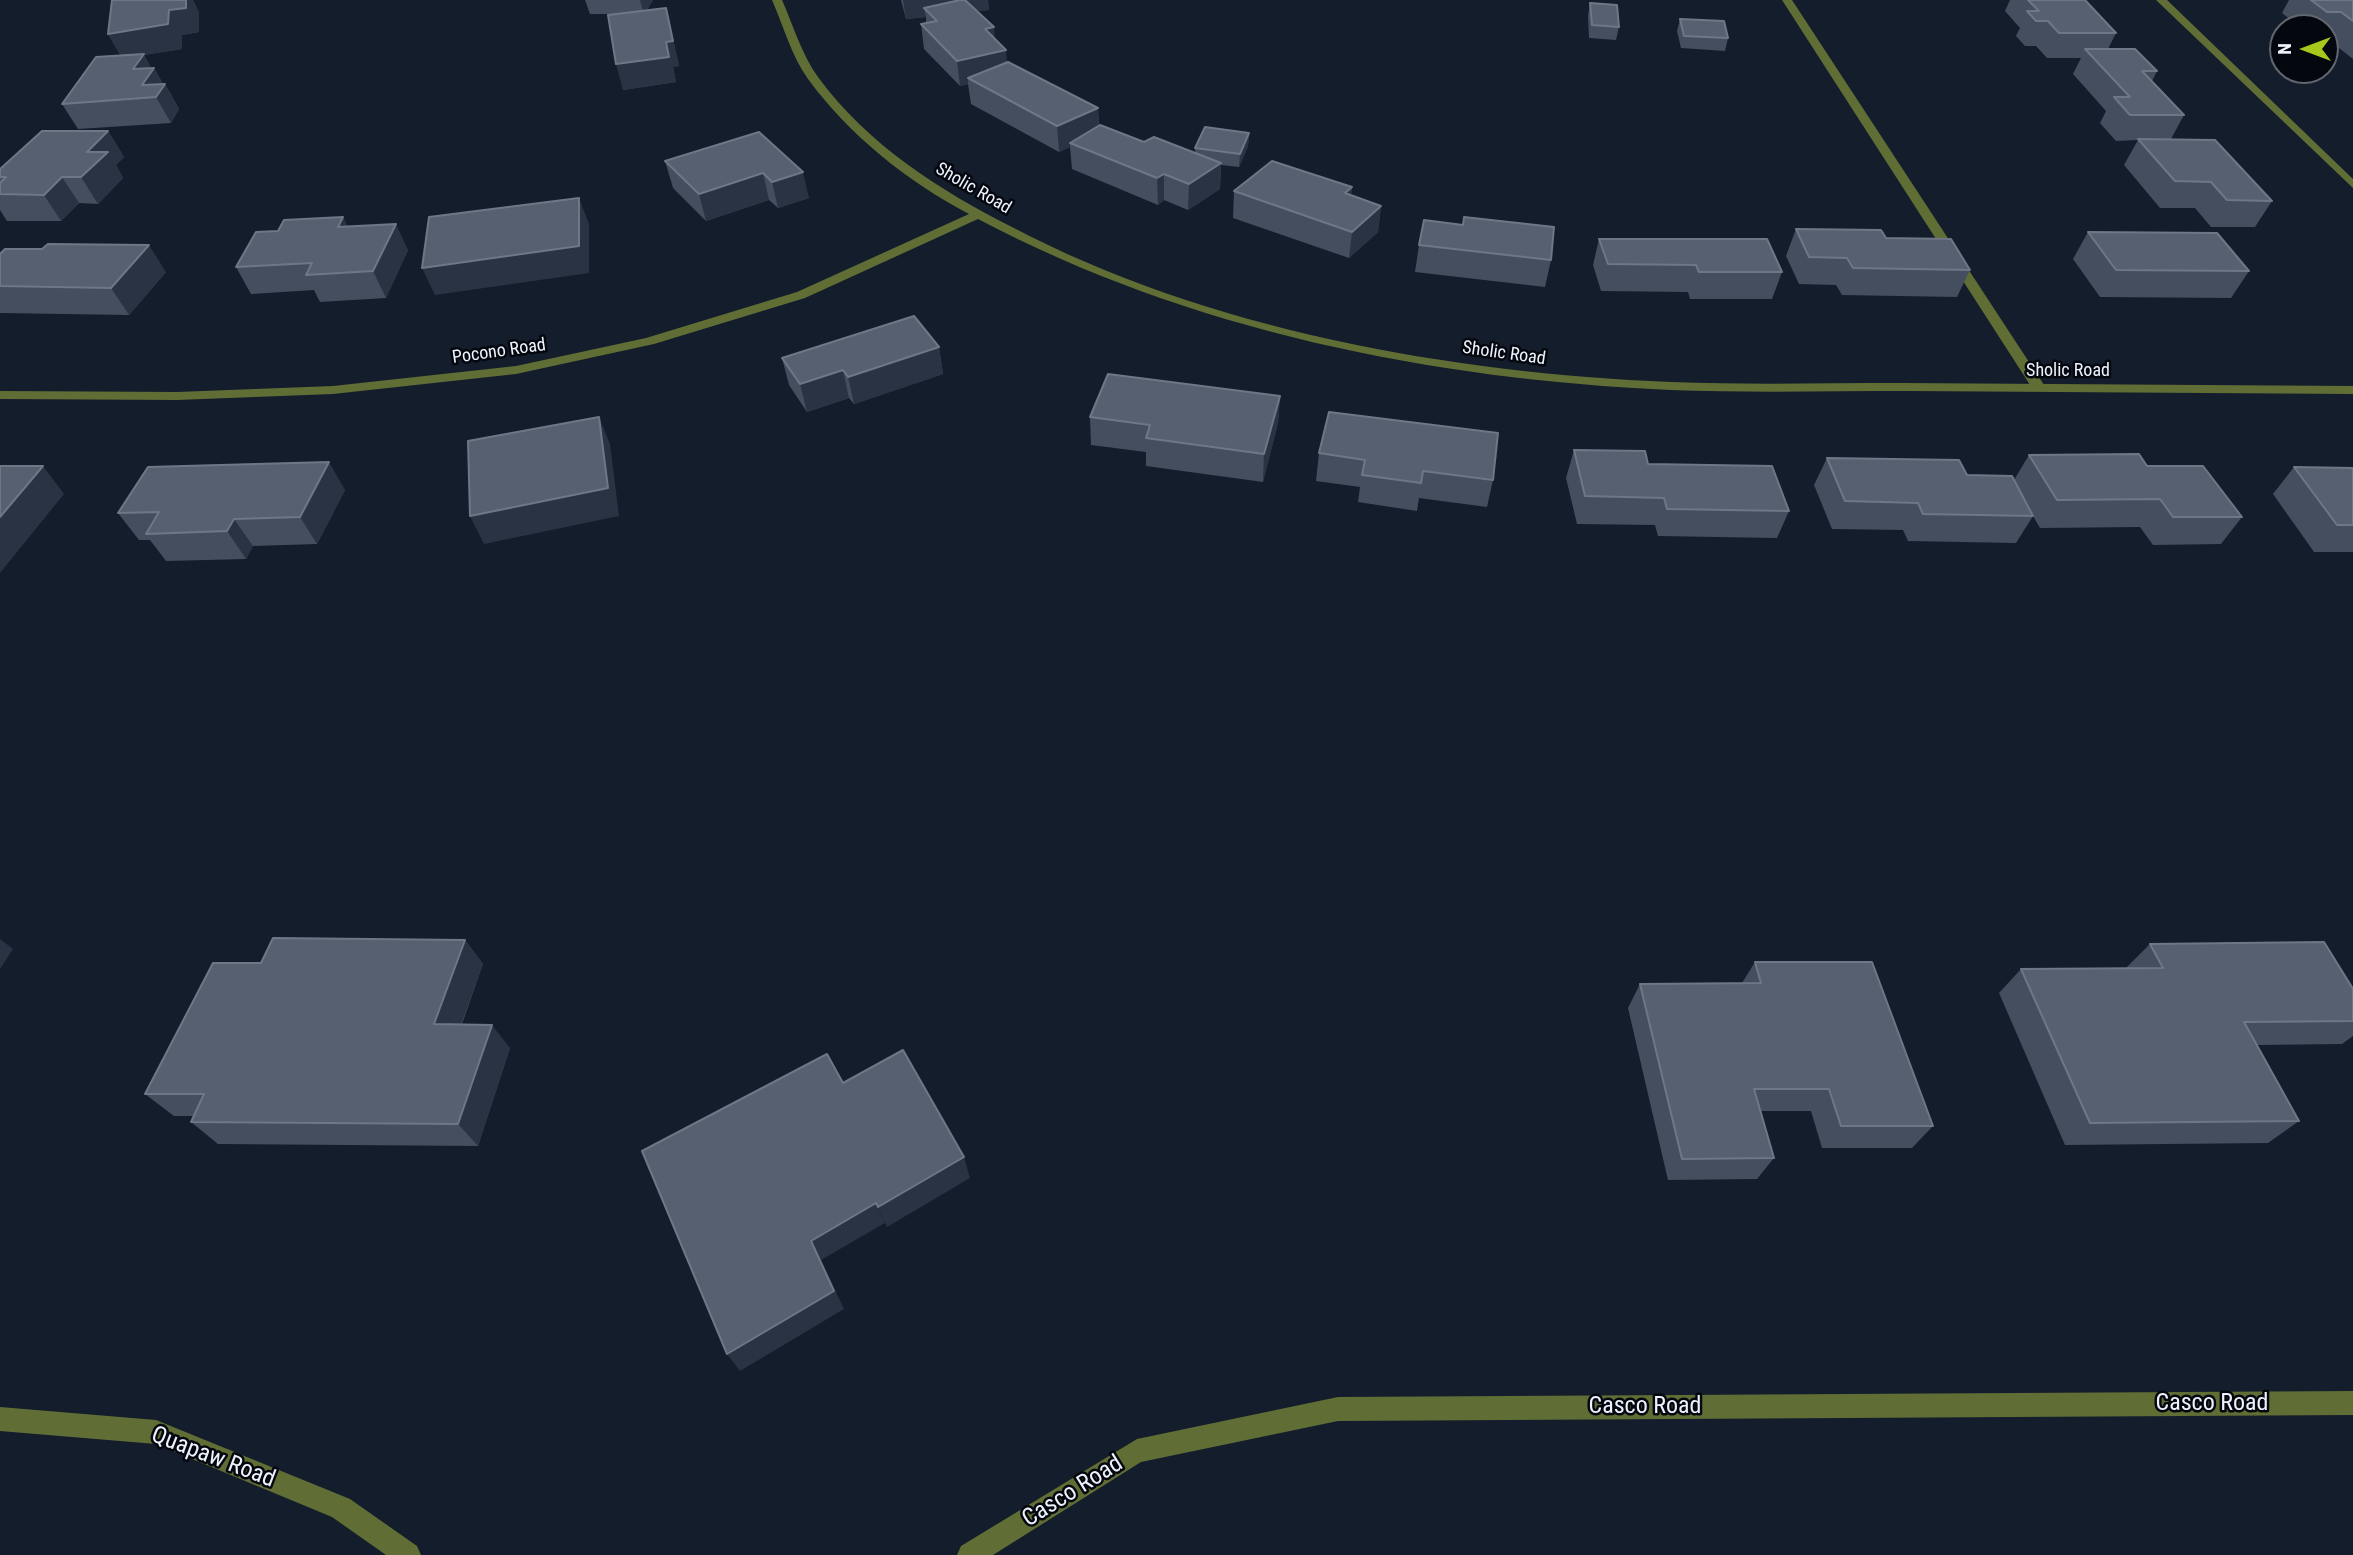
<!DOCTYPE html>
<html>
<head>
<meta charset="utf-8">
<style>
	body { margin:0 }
	#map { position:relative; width:2353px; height:1555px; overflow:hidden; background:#141d2c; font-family:"Roboto Condensed",sans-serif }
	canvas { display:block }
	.north { position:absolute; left:2269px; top:14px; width:70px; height:70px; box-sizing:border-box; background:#05070e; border:2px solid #62666e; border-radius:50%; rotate:270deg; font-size:19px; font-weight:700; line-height:28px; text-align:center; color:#edf4fe }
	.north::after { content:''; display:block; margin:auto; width:24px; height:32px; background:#a8c71c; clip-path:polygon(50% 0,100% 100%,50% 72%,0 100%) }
</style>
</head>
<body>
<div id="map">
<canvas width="2353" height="1555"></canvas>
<div class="north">N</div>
</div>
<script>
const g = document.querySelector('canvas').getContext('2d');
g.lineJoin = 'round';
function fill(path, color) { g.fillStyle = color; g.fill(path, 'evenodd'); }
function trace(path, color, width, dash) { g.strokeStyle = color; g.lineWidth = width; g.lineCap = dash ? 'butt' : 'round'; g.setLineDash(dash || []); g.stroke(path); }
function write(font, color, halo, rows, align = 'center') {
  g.font = font + ' "Roboto Condensed",sans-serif'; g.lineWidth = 5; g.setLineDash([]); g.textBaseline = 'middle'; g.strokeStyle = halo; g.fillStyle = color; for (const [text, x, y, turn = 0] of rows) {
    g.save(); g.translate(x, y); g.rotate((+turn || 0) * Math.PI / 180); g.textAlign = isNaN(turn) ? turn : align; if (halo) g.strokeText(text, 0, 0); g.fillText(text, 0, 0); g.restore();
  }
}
fill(new Path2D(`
	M1782,0H1792L2046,388L2044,391H2034L2032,388Z`), '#606d35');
fill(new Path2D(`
	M772,0H782C793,25 802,55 818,77C867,144 939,190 1012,227C1208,330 1450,373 1671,382C1747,385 1824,383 1901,383C2052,384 2202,385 2353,386V394C2205,393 2057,392 1909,391C1830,391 1749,393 1670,390C1431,379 1190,331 978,219L805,298L654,344L516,374L333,394L177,400L0,399V391L177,392L333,386L516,366L646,338L797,292L969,214C908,182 849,135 808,79C792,57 783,25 772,0Z
	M2156,0H2167L2353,179V188Z
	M2353,1391V1415L1338,1421L1141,1462L993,1555H957L961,1546L1137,1439L1338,1397Z
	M0,1407L156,1420L350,1499L417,1546L421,1555H386L332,1517L156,1444L0,1431Z`), '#606d35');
fill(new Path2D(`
	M112,0H193L199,13V32L182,35V49L144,55L151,68H154L163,84H165L179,109L171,123L78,129L62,104L121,56L108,34Z
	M585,0H653L647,10L666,8L679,66L673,67L676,82L623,90L614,14H590Z
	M901,0H988L989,10L977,11L995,39L1007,62L1098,108L1099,126L1144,142L1195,153V148L1249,133L1248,146L1239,167L1221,165L1220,189L1188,210L1164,200L1158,205L1072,169L1070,147L1059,152L971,104L968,84L960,86L924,49L921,24L926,23V17L906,19Z
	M2010,0H2085L2116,33L2108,49L2157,71L2152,81L2184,115L2171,139L2272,201L2255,227H2211L2195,208H2160L2124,165L2138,140L2116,141L2100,123L2106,111L2073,74L2081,58H2047L2036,46H2025L2016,36L2020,28L2005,11Z
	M2289,0H2353V59L2325,37V28H2301L2282,13Z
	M1590,3L1619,27L1616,40L1589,38L1588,16Z
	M1680,19L1728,38L1725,51L1681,48L1677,31Z
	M108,131L124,157L116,165L123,178L98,204L79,203L61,221H7L0,210V169Z
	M759,132L809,198L778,208L769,200L706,221L673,188L665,161Z
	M1352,187L1351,195L1381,206L1378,232L1349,258L1233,218L1234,191Z
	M343,217L347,226L408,250L386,298L320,302L314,290L251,294L236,267L278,231Z
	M1796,229L1886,238L1970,270L1957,297L1842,295L1836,285L1799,284L1786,256Z
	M2088,232L2249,271L2231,298L2100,297L2073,259Z
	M1599,239L1782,272L1772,299H1690L1688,292L1601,291L1593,265Z
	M1419,245L1551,260L1545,287L1415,272Z
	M0,254L166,272L129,315L0,313Z
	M939,347L943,374L854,404L849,398L807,412L789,385L782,358Z
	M1280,396L1278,423L1263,482L1146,466V452L1091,445L1090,417Z
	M1574,450L1648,464L1789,511L1777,538L1658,536L1655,525L1577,524L1566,478Z
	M1319,453L1493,480L1487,507L1419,498L1417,511L1358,502L1360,487L1316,481Z
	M2029,455L2147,466L2242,517L2221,544L2153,545L2140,527L2040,528L2033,516L2016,543L1908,541L1903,530L1832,529L1814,485L1827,458L2014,480Z
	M2294,467L2353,468V552H2314L2273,494Z
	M345,490L317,544L253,546L246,559L166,561L150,540H139L118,513Z
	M465,940L483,964L462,1024L510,1048L478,1146L218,1144L191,1122L194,1116H174L145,1094L261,963Z
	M2150,944L2353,989V1036L2342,1044L2257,1045L2299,1121L2268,1143L2065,1145L1999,993L2021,969L2126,968Z
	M1755,962L1933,1126L1912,1148H1822L1811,1111H1761L1774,1158L1757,1179L1668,1180L1628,1008L1640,984L1742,983Z`), '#454e5f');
fill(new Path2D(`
	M186,0H193L199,13V32L182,35V49L144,55L152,70L154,68L164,86L165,84L179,109L171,123L156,97L149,98L123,59L108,34L169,10Z
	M640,0H653L644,15Z
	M903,0H988L989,10L933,16L924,8L926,17L906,19Z
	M666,8L679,66L673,67L676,82L623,90L616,64L666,42Z
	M994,27L996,52L1006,50L1008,75L968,78V84L960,86L957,61L985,29Z
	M1098,108L1099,134L1070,143V147L1059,152L1057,126Z
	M108,131L124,157L116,165L123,178L98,204L81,177L87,152Z
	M1249,133L1248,146L1239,167L1240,154Z
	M1221,163L1220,189L1188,210L1189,184Z
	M803,172L809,198L778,208L772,182Z
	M763,173L769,200L706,221L699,194Z
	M1164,174V200L1158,205L1157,178Z
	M62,177L79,203L61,221L44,195Z
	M1352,187L1349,214L1345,193Z
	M579,198L589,224V273L435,295L422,268Z
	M1381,206L1378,232L1349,258L1352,232Z
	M343,217L356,244L338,227Z
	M396,224L408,250L386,298L373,271Z
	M149,245L166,272L129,315L111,288Z
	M939,347L943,374L854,404L848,377Z
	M843,370L849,398L807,412L800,384Z
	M1280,396L1278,423L1263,482L1264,454Z
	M599,417L610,444L619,516L484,544L470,516Z
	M329,462L345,490L317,544L300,517Z
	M43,466L64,494L0,573V517Z
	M234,519L253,546L246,559L227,531Z
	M0,939L13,949L0,969Z
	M465,940L483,964L453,1047L434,1024Z
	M492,1025L510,1048L478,1146L458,1124Z
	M964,1157L970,1178L887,1227L878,1207Z
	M876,1203L885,1223L821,1260L844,1309L740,1371L727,1354L811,1241Z`), '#2a3343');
const building = new Path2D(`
	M112,0H186V8L169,10L168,24L108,34Z
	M960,0H965L994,27L985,29L1006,50L957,61L921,24L937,21L924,8Z
	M2028,0H2085L2116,33H2059L2048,21H2036L2027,11H2039Z
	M2311,0H2353V21L2341,12H2327Z
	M1590,3L1617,5L1619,27L1592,25Z
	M666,8L673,41L666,42L669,57L616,64L608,15Z
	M1680,19L1724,21L1728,38L1684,36Z
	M2085,49H2135L2157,71H2142L2184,115H2130L2114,97H2130Z
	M144,54L133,69L154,68L142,85L165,84L156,97L62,104L96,57Z
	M1008,62L1098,108L1057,126L968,78Z
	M1100,125L1144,142L1154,137L1221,163L1189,184L1164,174L1157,178L1070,143Z
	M1205,127L1249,133L1240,154L1195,148Z
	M42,131H108L87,152H108L81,177H62L44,195L0,194V183L6,177H0V169Z
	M759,132L803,172L772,182L763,173L699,194L665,161Z
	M2138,139L2215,140L2272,201L2227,200L2211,182L2175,181Z
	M1272,161L1352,187L1345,193L1381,206L1352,232L1234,191Z
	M579,198V246L422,268L429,217Z
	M343,217L338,227L396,224L373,271L306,275L312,263L236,267L256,232L278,231L284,220Z
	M1464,217L1554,227L1551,260L1419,245L1424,220L1463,225Z
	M1796,229L1881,230L1886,238L1951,239L1970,270L1853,268L1847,258L1809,257Z
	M2088,232L2217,233L2249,271L2116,270Z
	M1599,239H1767L1782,272H1699L1696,265L1608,264Z
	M48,244L149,245L111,288L0,286V254L5,249H42Z
	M914,316L939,347L848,377L843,370L800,384L782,358Z
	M1108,374L1280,396L1264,454L1146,438L1150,425L1090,417Z
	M1329,412L1498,433L1493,480L1423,471L1421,483L1362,475L1365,460L1319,453Z
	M599,417L608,488L470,516L468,441Z
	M1574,450L1645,451L1648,464L1772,466L1789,511L1667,509L1664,498L1585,496Z
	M2139,454L2147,466H2203L2242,517H2173L2160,499L2057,500L2029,455Z
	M1827,458L1959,460L1967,475L2012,476L2033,516L1923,514L1918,503L1845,501Z
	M329,462L300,517L234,519L227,531L146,534L159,512L118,513L148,467Z
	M0,466H43L0,517Z
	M2294,467L2353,468V525H2337Z
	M273,938L465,940L434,1024L492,1025L458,1124L191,1122L204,1094H145L213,963H261Z
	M2324,942L2353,989V1021L2244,1022L2299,1121L2090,1123L2021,969L2163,968L2150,944Z
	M1755,962H1872L1933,1126H1841L1829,1089H1754L1774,1158L1682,1159L1640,984L1761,983Z
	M903,1050L964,1157L878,1207L876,1203L811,1241L834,1291L727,1354L642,1151L827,1054L843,1083Z`);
fill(building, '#576070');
trace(building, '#6e7786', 2);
write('18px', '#edf4fe', '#05070e', [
	["Sholic Road",973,189,30],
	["Pocono Road",499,352,-8],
	["Sholic Road",1504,354,8],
	["Sholic Road",2068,371]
]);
write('24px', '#edf4fe', '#05070e', [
	["Casco Road",2212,1404],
	["Casco Road",1645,1407],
	["Quapaw Road",213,1458,21],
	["Casco Road",1073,1492,-32]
]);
</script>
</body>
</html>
